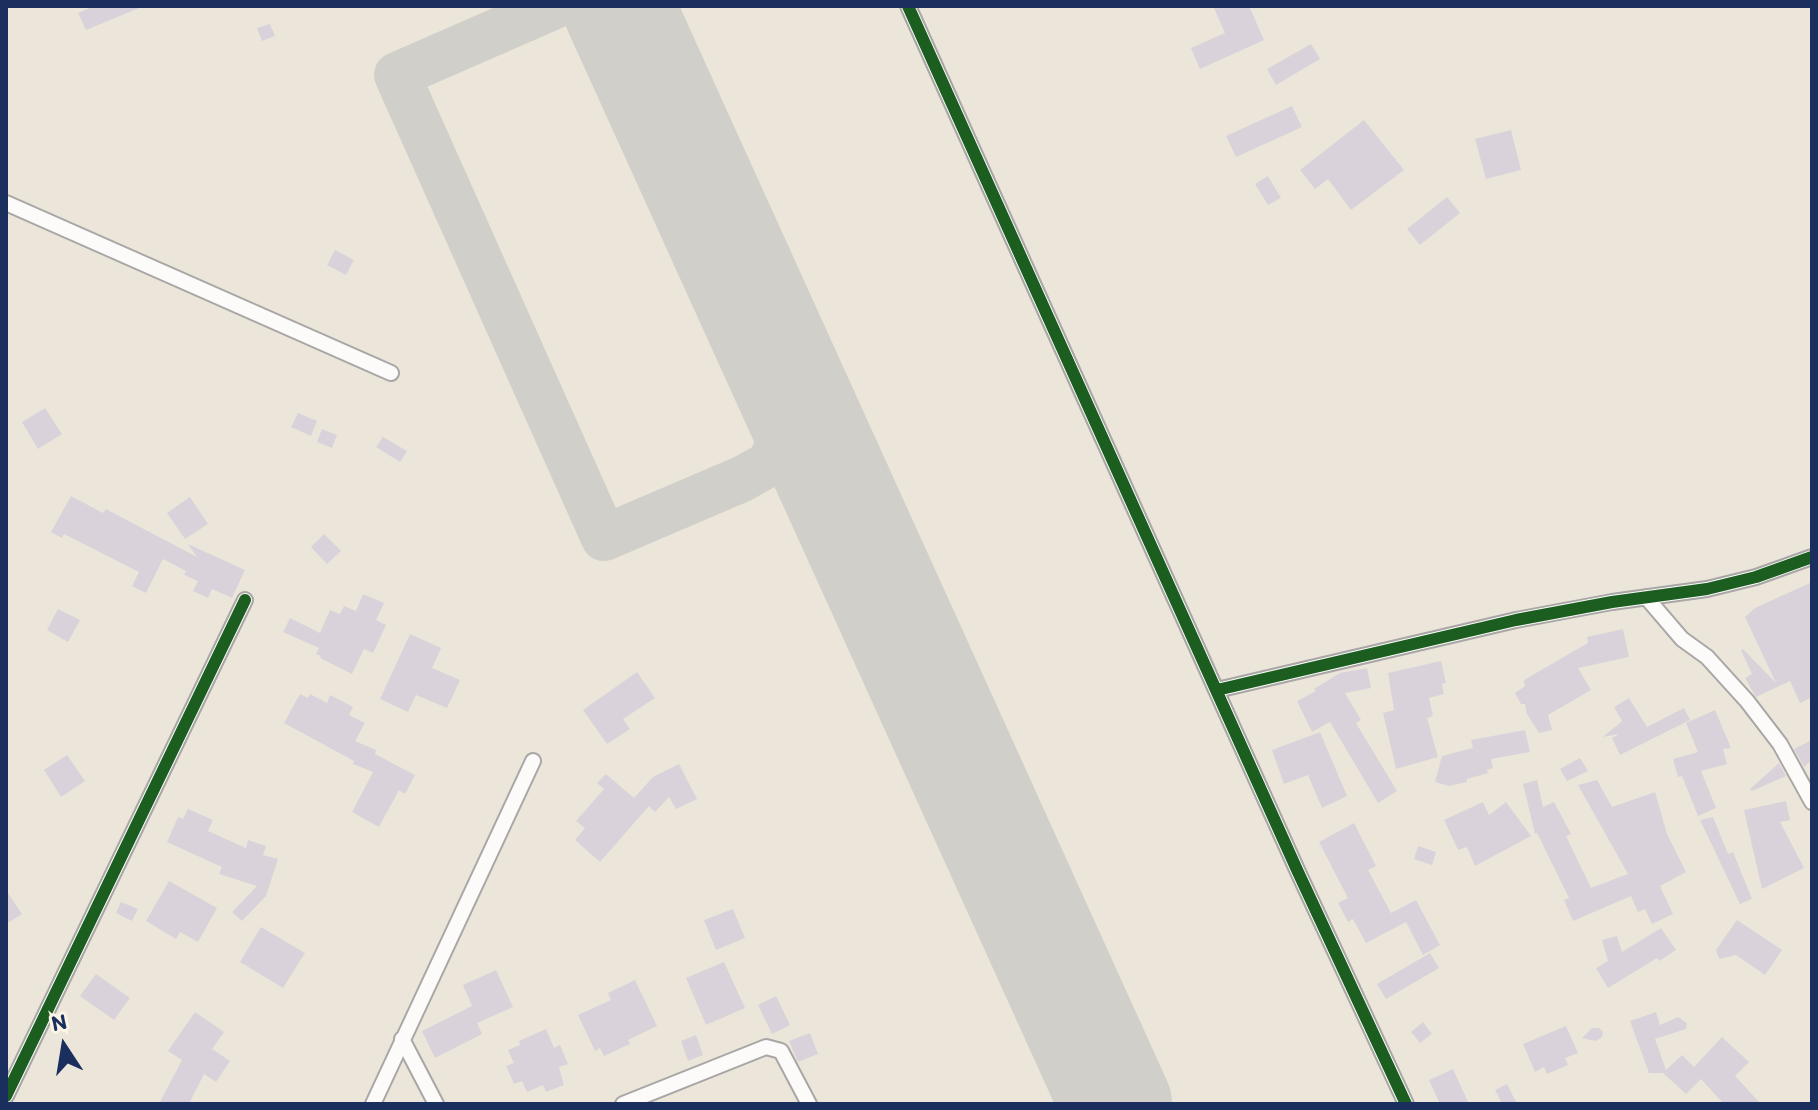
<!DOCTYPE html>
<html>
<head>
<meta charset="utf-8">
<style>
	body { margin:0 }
	#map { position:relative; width:1818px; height:1110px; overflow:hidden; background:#ebe6d9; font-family:Itim,sans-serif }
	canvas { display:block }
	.frame { position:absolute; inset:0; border:8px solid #1b2f5e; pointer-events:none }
	.north { position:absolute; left:24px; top:1006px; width:80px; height:80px; -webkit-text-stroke:6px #fcf5e5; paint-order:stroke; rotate:348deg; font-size:22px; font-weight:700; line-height:32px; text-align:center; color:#1b2f5e }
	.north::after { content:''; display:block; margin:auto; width:28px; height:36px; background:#1b2f5e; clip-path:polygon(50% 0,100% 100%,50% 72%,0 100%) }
</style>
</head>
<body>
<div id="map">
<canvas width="1818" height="1110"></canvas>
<div class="frame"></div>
<div class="north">N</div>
</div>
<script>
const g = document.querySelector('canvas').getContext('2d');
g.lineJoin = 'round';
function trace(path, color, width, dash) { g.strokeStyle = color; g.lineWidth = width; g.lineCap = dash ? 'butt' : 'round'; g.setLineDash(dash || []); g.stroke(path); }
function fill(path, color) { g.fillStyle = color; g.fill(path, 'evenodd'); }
trace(new Path2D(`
	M555,6L397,75L604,538L742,479L769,464L786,431`), '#d0cfca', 46);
trace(new Path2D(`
	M618,6L1116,1104`), '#d0cfca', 112);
fill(new Path2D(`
	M94,6H144L86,30L78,13Z
	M1213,6H1249L1264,40L1200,69L1191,48L1225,33Z
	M270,24L275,36L262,41L257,28Z
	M1311,44L1320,59L1276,85L1267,69Z
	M1292,106L1302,127L1236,157L1226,136Z
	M1364,120L1404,170L1351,210L1328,179L1315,189L1300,170Z
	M1511,130L1521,170L1486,179L1475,139Z
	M1268,176L1281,198L1268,205L1255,184Z
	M1447,197L1460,213L1420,245L1407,229Z
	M335,250L354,260L346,275L327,265Z
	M45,408L62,434L38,449L22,422Z
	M298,413L317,421L311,436L291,427Z
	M322,429L337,435L332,448L317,442Z
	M383,437L407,451L400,462L376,447Z
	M71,496L103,513L106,509L197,557L188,544L245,570L232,598L212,589L208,598L193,591L198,581L184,575L186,571L163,559L146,593L132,586L139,572L64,534L62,538L51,532Z
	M190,497L208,524L185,539L167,513Z
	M324,534L341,551L327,564L311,547Z
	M1812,582V697L1800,703L1790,681L1756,697L1745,678L1752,674L1741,650L1743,649L1776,683L1745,617L1755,608Z
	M363,594L384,603L376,620L386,625L373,653L364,649L352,674L320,658L321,656L316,654L319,648L283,632L290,618L320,633L330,610L340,614L344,606L356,611Z
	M58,609L80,620L68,642L47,630Z
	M1623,629L1629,657L1578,668L1591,690L1548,715L1552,730L1539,733L1527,714L1525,704H1521L1515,693L1525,686L1524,680L1588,643L1587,637Z
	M410,634L441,648L432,668L460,680L447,708L416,695L408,712L380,699Z
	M1441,661L1446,683L1442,684L1444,694L1429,698L1433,716L1427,718L1438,757L1396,769L1383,713L1394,710L1388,673Z
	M1367,668L1371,688L1345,693L1361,720L1356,723L1397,791L1378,803L1330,722L1312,732L1297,701L1316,691L1314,689L1340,673Z
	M637,672L655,698L623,719L630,729L607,744L583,710Z
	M300,694L308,698L310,694L327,703L330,695L353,707L349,715L365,723L355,741L376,750L375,754L415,775L405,794L399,790L379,827L352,812L373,772L353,764L354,761L284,723Z
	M1629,698L1647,727L1684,708L1690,720L1620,755L1612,738L1619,734L1603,737L1622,721L1614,707Z
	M1715,710L1731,748L1723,749L1727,764L1701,771L1716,808L1698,816L1682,776L1678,777L1673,759L1698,752L1686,723Z
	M1525,730L1530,752L1491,759L1493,768L1487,770L1488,773L1467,779V782L1449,786L1435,782L1442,756L1473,748L1471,740Z
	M1320,732L1347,796L1322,808L1308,775L1284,784L1272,750Z
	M1812,740V760L1804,767L1794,749Z
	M67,755L85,781L61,797L44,770Z
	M1580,758L1588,771L1567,781L1560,769Z
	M1779,763L1786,776L1752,791L1750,789Z
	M679,764L697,799L676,809L669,797L655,812L649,806L600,862L575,840L585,828L576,821L604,789L597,783L606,774L634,798L653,777Z
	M1537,780L1543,807L1554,802L1571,834L1566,836L1591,888L1628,874L1578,785L1597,780L1612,807L1655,792L1667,834L1686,872L1660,886L1673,914L1652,924L1645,909L1638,912L1631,896L1573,921L1564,900L1569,898L1537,833L1535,834L1523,784Z
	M1786,801L1790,820L1780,822L1804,868L1762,889L1744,810Z
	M1483,802L1489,815L1506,802L1531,836L1475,866L1467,847L1458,850L1444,820Z
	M188,809L213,820L208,831L246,848L248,840L266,846L263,855L278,859L266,896L242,921L232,912L257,886L219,874L222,867L167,842L178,817L183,819Z
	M1713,817L1728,854L1733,852L1752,899L1740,904L1700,820Z
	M1354,823L1376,866L1368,870L1391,913L1416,900L1440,945L1423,955L1406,922L1366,943L1353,919L1348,922L1338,903L1348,898L1319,842Z
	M1418,846L1436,852L1432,865L1414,859Z
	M169,881L217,908L198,942L180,932L176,939L146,921Z
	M6,890L22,914L6,924Z
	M121,902L138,909L132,921L116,913Z
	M733,909L745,938L716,950L704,920Z
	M1737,920L1782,950L1765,975L1736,955L1719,959L1716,950Z
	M261,927L305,953L283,988L240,962Z
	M1661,928L1676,950L1659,961L1657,958L1608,988L1596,968L1608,961L1602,940L1617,936L1622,952Z
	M1430,953L1439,968L1386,999L1377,984Z
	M724,962L745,1008L706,1025L686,978Z
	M496,970L513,1007L477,1023L482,1034L435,1058L422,1031L472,1006L463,985Z
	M96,974L130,998L114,1020L80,996Z
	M635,980L657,1026L628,1040L630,1044L604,1056L600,1048L595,1051L578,1015L611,1000L608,993Z
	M776,996L790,1025L772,1034L758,1005Z
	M195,1012L224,1032L212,1049L230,1061L216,1082L204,1074L189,1104H159L182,1060L168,1051Z
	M1656,1012L1660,1025L1678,1017L1687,1023L1686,1029L1655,1039L1666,1070L1682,1055L1694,1067L1722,1037L1749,1062L1735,1076L1761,1104H1724L1701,1079L1686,1094L1663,1073H1649L1630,1021Z
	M1423,1022L1432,1034L1420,1043L1411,1032Z
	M1566,1026L1578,1053L1565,1058L1568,1065L1547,1074L1544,1067L1535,1072L1523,1044Z
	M1592,1028H1599L1603,1032L1602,1037L1596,1041L1582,1038Z
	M546,1029L554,1048L560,1045L568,1064L559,1067L564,1085L546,1092L543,1085L527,1092L522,1081L514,1084L506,1066L514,1063L508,1050L520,1045L519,1041Z
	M810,1033L818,1054L798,1062L789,1041Z
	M696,1035L703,1055L688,1061L681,1041Z
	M1453,1069L1469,1104H1440L1429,1080Z
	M1507,1084L1517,1104H1502L1495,1090Z`), '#dad2da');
const minor = new Path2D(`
	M908,6L1298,872L1406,1104
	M6,203L391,373
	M1646,597L1682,639L1707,657L1747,701L1780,744L1812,802
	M1217,690L1516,620L1612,602L1707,589L1756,577L1812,557
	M402,1039L436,1104
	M6,1096L245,600
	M373,1104L533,761
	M623,1104L766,1047L781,1051L809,1104`);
trace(minor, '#a8a7a6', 18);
trace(minor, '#fcfbf9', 14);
trace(new Path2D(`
	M908,6L1298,872L1406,1104
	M1217,690L1516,620L1612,602L1707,589L1756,577L1812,557
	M6,1096L245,600`), '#1b5e20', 12);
</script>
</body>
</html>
